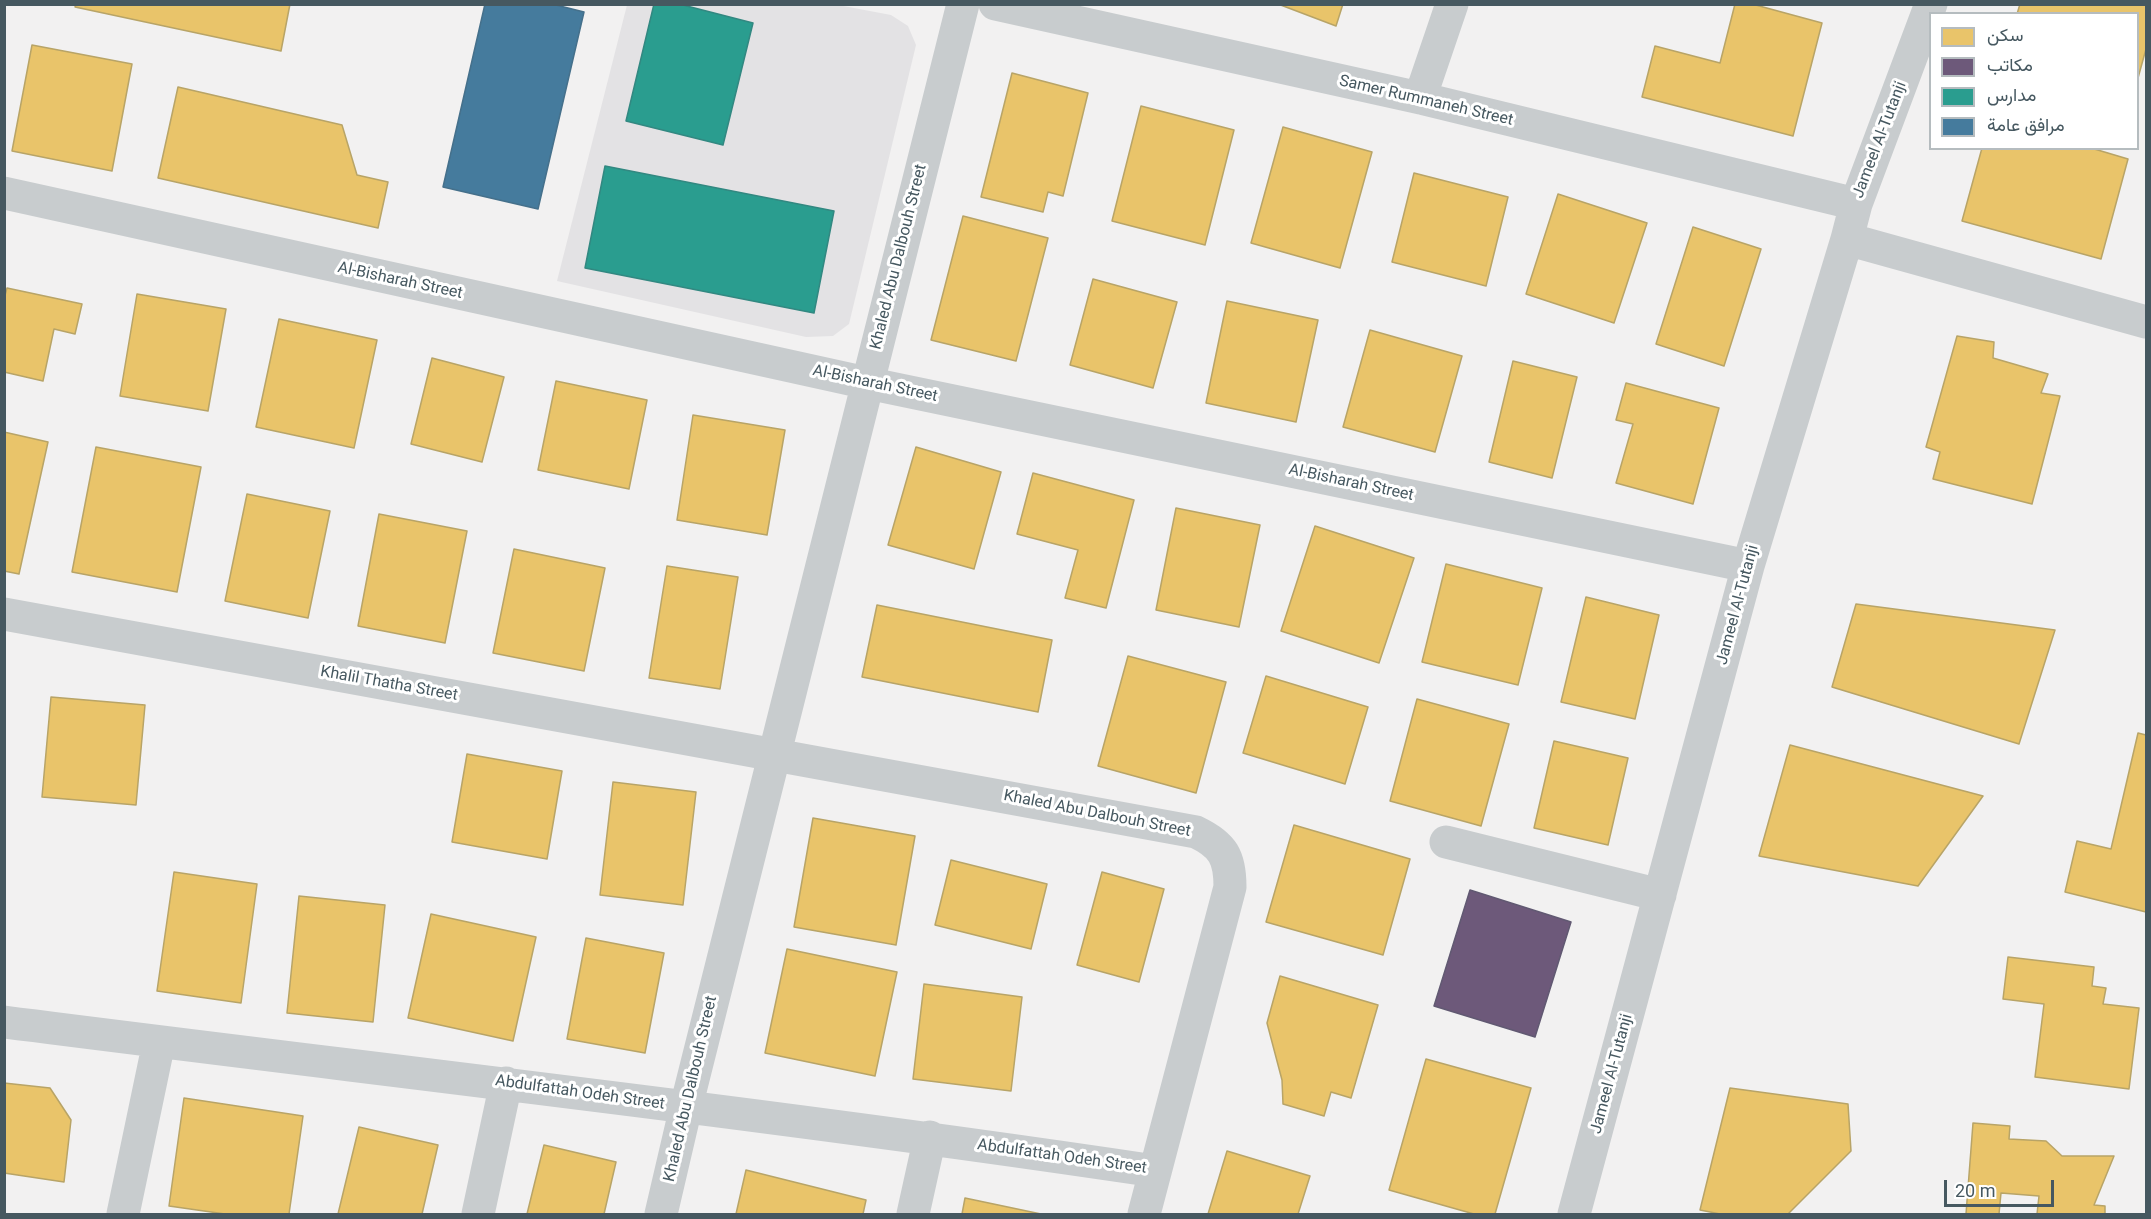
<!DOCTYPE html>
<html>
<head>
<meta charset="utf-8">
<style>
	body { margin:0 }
	#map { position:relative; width:2151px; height:1219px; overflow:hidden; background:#f2f1f1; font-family:Roboto,Vazirmatn,sans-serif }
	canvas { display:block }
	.frame { position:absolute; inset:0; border:6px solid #465860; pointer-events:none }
	.legend { position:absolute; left:1929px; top:12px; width:210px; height:138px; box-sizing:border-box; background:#fff; border:2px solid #b5bcbf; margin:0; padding:8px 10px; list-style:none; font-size:18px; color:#465860 }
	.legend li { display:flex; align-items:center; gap:12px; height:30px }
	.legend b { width:30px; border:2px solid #b5bcbf }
	.scale { position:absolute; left:1944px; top:1180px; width:110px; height:27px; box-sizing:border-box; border:3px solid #465860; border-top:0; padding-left:8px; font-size:18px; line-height:21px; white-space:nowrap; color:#465860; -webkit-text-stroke:4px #fff; paint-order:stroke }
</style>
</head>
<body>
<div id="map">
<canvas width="2151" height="1219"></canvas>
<div class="frame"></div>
<ul class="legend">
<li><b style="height:16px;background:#e9c46a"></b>سكن</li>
<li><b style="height:16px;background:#6d597a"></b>مكاتب</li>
<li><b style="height:16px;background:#2a9d8f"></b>مدارس</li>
<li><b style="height:16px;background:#457b9d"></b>مرافق عامة</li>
</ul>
<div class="scale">20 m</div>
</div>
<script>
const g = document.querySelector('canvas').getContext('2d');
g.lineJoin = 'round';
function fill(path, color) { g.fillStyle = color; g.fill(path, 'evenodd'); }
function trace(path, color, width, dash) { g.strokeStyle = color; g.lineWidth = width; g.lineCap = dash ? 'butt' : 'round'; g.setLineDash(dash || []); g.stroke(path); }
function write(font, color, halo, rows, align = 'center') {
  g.font = font + ' Roboto,sans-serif'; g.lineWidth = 6; g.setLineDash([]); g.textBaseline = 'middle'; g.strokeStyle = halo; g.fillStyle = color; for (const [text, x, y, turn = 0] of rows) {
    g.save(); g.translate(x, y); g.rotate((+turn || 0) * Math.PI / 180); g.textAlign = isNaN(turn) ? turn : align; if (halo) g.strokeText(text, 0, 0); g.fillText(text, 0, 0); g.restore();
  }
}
fill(new Path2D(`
	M627,5H838L891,15L908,26L916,45L849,324L833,336L806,337L557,281Z`), '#e3e2e4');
const homes = new Path2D(`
	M76,4H290L281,51L75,7Z
	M1278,4H1343L1336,26Z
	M1735,4H1752L1822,23L1793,136L1642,97L1655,46L1720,63Z
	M2020,4H2146V49L2138,78V14H2017Z
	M32,45L132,64L112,171L12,151Z
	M1012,73L1088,93L1063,196L1048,192L1043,212L981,197Z
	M178,87L342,125L357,175L388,182L378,228L158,178Z
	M1141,106L1234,130L1205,245L1112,221Z
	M1283,127L1372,152L1340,268L1251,243Z
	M1982,148H2091L2128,159L2101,259L1962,221Z
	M1414,173L1508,197L1486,286L1392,262Z
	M1558,194L1647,223L1614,323L1526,294Z
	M963,216L1048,238L1016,361L931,340Z
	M1693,227L1761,249L1724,366L1656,344Z
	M1093,279L1177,302L1153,388L1070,365Z
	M7,288L82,304L75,334L54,329L43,381L4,372V299Z
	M137,294L226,309L208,411L120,396Z
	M1227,301L1318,320L1296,422L1206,403Z
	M279,319L377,340L354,448L256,427Z
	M1370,330L1462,356L1435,452L1343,427Z
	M1957,336L1994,342L1993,358L2048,374L2041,393L2060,396L2032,504L1933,479L1940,452L1926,447Z
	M432,358L504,377L482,462L411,444Z
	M1513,361L1577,377L1552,478L1489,462Z
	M556,381L647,400L629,489L538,470Z
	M1626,383L1719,408L1693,504L1616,483L1633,424L1616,420Z
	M693,415L785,430L767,535L677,520Z
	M4,432L48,442L19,574L4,571Z
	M96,447L201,467L177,592L72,572Z
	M916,447L1001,472L974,569L888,545Z
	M1033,473L1134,500L1106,608L1065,598L1078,550L1017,534Z
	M247,494L330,511L308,618L225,601Z
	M1176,508L1260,525L1239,627L1156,610Z
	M379,514L467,531L445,643L358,626Z
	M1315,526L1414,558L1379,663L1281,631Z
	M514,549L605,568L584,671L493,653Z
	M1446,564L1542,588L1518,685L1422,662Z
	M667,566L738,577L720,689L649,678Z
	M1586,597L1659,615L1635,719L1561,702Z
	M1856,604L2055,630L2019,744L1832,687Z
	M877,605L1052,640L1038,712L862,677Z
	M1128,656L1226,682L1196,793L1098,766Z
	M1266,676L1368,707L1345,784L1243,753Z
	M51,697L145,705L136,805L42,797Z
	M1417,699L1509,724L1481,826L1390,801Z
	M2138,733L2146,735V912L2065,892L2077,841L2111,849Z
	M1554,741L1628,758L1608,845L1534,828Z
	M1790,745L1983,796L1918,886L1759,856Z
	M467,754L562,771L547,859L452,842Z
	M613,782L696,792L683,905L600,895Z
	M813,818L915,836L896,945L794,927Z
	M1294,825L1410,859L1383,955L1266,922Z
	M951,860L1047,884L1031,949L935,925Z
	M174,872L257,884L241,1003L157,991Z
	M1102,872L1164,889L1139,982L1077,965Z
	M299,896L385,905L373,1022L287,1013Z
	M431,914L536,937L513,1041L408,1018Z
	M586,938L664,953L645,1053L567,1039Z
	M787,949L897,972L875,1076L765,1053Z
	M2008,957L2094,967L2092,986L2106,988L2103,1004L2139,1008L2129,1089L2035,1077L2044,1004L2003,999Z
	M1280,976L1378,1005L1351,1098L1331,1092L1324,1116L1283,1104L1282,1080L1267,1023Z
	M924,984L1022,997L1011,1091L913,1079Z
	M1426,1059L1531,1088L1495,1214H1474L1389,1190Z
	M4,1083L50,1088L71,1120L64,1182L4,1173Z
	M1730,1088L1848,1104L1851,1151L1788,1214H1720L1700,1210Z
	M184,1098L303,1116L289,1214H225L169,1206Z
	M1973,1123L2010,1126L2009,1139L2046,1141L2062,1156H2114L2094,1205L2105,1206V1214H2037L2039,1196L2001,1193L1999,1214H1966Z
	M359,1127L438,1145L422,1214H338Z
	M544,1145L616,1162L604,1214H527Z
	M1227,1151L1310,1176L1298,1214H1208Z
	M746,1170L866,1200L863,1214H736Z
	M965,1198L1041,1214H962Z`);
fill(homes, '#e9c46a');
trace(homes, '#b8a467', 1.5);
const offices = new Path2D(`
	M1470,890L1571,922L1535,1037L1434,1006Z`);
fill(offices, '#6d597a');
trace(offices, '#615972', 1.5);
const schools = new Path2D(`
	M654,4H679L753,23L723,145L626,121Z
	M605,166L834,211L814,313L585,268Z`);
fill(schools, '#2a9d8f');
trace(schools, '#328881', 1.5);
const public = new Path2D(`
	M485,4H552L584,12L538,209L443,187Z`);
fill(public, '#457b9d');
trace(public, '#45708b', 1.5);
trace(new Path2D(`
	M995,4L1420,98L1856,204
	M1420,98L1452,4
	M4,193L867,383L1748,566
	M1847,239L2146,322
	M4,614L1196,832C1223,845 1230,857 1230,887L1144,1214
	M1446,842L1660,895
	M4,1022C388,1071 773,1114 1155,1171
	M123,1214L159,1042
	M478,1214L506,1083
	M661,1214L686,1107L963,4
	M913,1214L930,1137
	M1574,1214L1748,566L1847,239L1856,204L1931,4`), '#c8ccce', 33);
write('16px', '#465860', '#fff', [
	["Samer Rummaneh Street",1426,101,13],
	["Jameel Al-Tutanji",1880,140,-69],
	["Khaled Abu Dalbouh Street",899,257,-76],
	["Al-Bisharah Street",400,281,12],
	["Al-Bisharah Street",875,384,12],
	["Al-Bisharah Street",1351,483,12],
	["Jameel Al-Tutanji",1738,605,-75],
	["Khalil Thatha Street",389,684,10],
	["Khaled Abu Dalbouh Street",1097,814,11],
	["Jameel Al-Tutanji",1612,1074,-75],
	["Khaled Abu Dalbouh Street",691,1089,-77],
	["Abdulfattah Odeh Street",580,1093,8],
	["Abdulfattah Odeh Street",1062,1157,8]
]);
</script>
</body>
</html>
